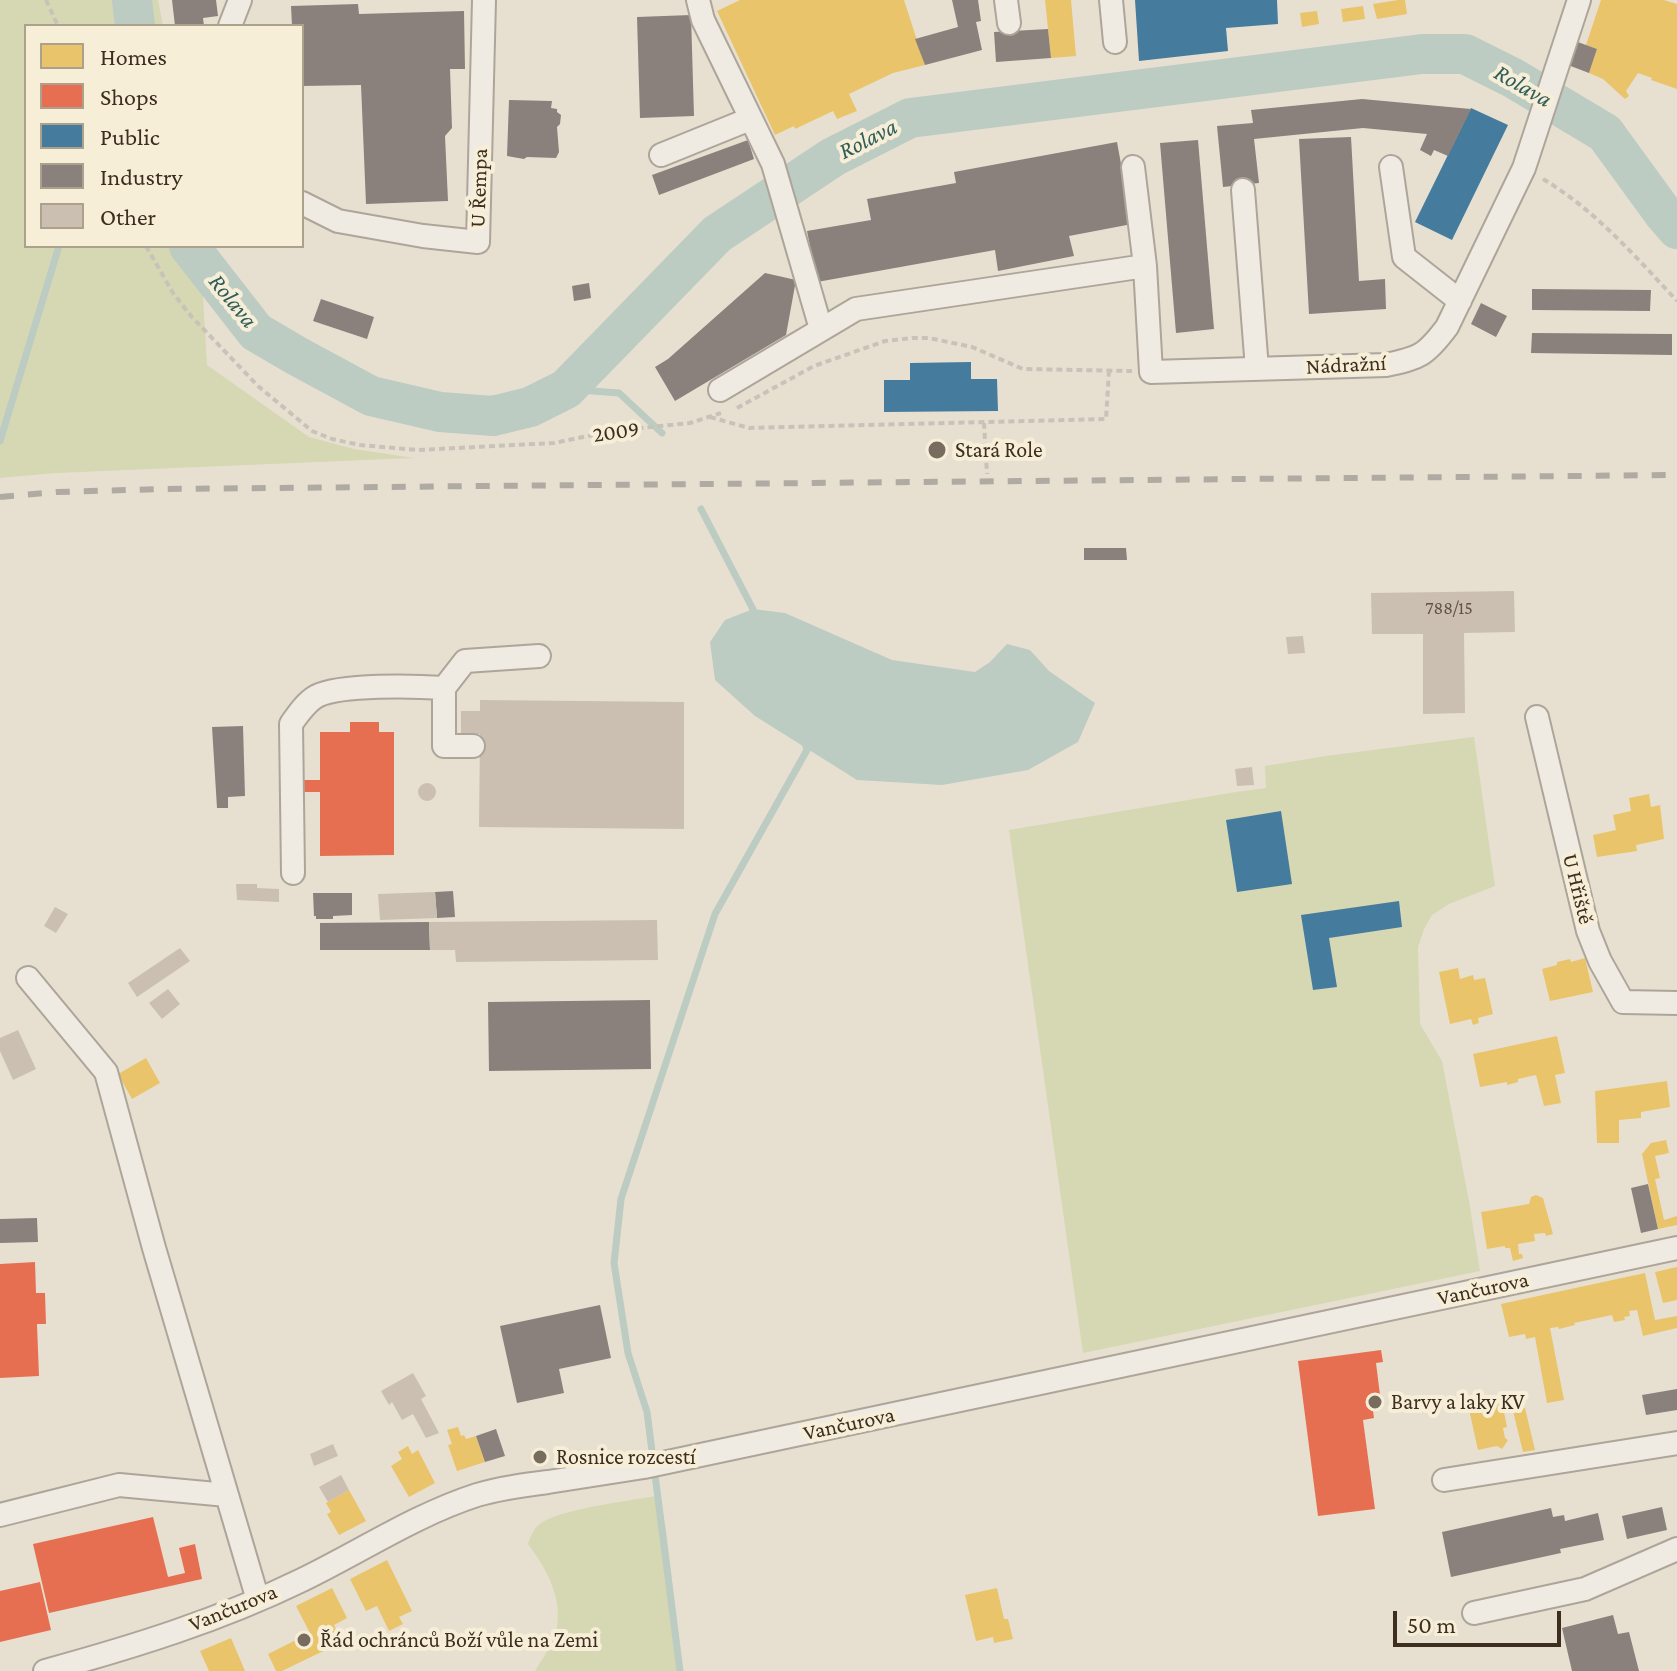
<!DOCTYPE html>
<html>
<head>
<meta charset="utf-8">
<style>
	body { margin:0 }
	#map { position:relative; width:1677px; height:1671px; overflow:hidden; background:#e7e0d1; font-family:"Crimson Pro",serif }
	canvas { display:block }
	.legend { position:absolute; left:24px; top:24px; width:280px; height:224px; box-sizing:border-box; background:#f7eed8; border:2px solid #ada18e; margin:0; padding:10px 14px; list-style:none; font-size:24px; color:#3d2e20 }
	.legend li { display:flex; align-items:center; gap:16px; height:40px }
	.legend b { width:40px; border:2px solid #ada18e }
	.scale { position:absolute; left:1393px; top:1611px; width:168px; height:36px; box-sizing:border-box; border:4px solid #3d2e20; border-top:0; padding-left:10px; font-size:24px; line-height:28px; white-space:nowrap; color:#3d2e20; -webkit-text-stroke:6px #f7eed8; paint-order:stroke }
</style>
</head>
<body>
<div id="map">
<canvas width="1677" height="1671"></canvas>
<ul class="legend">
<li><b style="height:22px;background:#e9c46a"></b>Homes</li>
<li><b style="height:22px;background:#e76f51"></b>Shops</li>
<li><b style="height:22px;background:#457b9d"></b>Public</li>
<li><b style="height:22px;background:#8a817c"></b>Industry</li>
<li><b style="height:22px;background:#cbbfb2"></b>Other</li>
</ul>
<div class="scale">50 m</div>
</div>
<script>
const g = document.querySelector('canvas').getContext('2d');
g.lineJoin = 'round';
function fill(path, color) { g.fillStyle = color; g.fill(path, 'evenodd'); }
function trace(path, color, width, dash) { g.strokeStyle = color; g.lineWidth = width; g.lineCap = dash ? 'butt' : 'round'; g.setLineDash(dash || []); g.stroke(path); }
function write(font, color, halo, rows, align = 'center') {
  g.font = font + ' "Crimson Pro",serif'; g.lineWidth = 8; g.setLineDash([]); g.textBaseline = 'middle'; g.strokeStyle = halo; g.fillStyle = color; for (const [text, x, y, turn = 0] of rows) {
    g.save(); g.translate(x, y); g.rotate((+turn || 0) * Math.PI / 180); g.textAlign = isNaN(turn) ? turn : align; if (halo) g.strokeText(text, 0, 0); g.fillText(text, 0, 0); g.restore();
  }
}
fill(new Path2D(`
	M0,0H158L163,26H26V246H200L207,365L309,437L354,449L414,458L56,473L0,478Z
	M1474,737L1495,886L1449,904L1432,915L1424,929L1418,947L1420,1024L1442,1061L1469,1201L1480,1271L1083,1353L1009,830L1236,792L1266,788L1265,766L1326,756Z
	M660,1495L666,1530L683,1671H535C542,1659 552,1646 556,1632C564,1600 547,1569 528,1544C531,1535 533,1529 541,1523C564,1508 631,1501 660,1495Z`), '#d6d7b3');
fill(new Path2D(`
	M753,609L785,613L892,660L975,672L990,662L1007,644L1030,650L1049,671L1095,703L1078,742L1028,770L942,785L857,780L755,716L715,680L710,642L725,620Z`), '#bcccc2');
fill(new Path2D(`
	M740,0H904L925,65L893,73L849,94L857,111L837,119L833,111L795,129L794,126L775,135L717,11Z
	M1045,0H1071L1076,56L1051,58Z
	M1398,0H1405L1407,14L1377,19L1373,4Z
	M1601,0H1664L1677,4V89L1651,80L1652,78L1638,73L1626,91L1629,96L1625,99L1603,79L1589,73L1597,49L1586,45Z
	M1363,6L1365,19L1343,22L1341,9Z
	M1317,11L1319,24L1302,27L1300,13Z
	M1649,794L1651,807L1660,805L1664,839L1636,845L1637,851L1597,857L1593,835L1616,830L1613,815L1631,811L1629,798Z
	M1585,958L1593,992L1550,1001L1542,969L1557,965V962L1570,959L1571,962Z
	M1458,968L1460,979L1473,975L1474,980L1485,978L1493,1014L1478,1018L1479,1023L1473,1025L1471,1019L1450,1024L1439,972Z
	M1557,1036L1565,1073L1555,1075L1561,1103L1544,1106L1536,1075L1518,1079V1082L1507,1085V1082L1480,1087L1473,1054Z
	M146,1058L160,1083L132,1099L118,1074Z
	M1667,1081L1670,1107L1641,1112V1118L1619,1120V1143H1597L1595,1091Z
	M1666,1140L1669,1153L1655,1156L1660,1178L1655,1179L1664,1220L1677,1216V1225L1658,1229L1642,1154L1651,1143Z
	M1536,1195L1543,1198L1553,1234L1546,1236L1545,1233L1534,1234L1535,1241L1518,1244L1519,1254H1522L1523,1258L1513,1261L1510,1248H1505V1246L1487,1249L1481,1212L1529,1204L1531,1197Z
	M1677,1267V1300L1663,1303L1655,1272Z
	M1645,1273L1655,1320L1677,1316V1328L1643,1336L1637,1310L1629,1311L1630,1316L1624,1317L1625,1320L1614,1322L1612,1315L1574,1323L1575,1325L1559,1329L1558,1327L1550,1328L1564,1400L1547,1403L1535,1337L1526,1339L1525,1334L1509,1337L1501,1304Z
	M1479,1397L1484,1401L1485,1406L1505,1402L1508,1412H1504L1507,1427L1503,1428L1505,1438L1508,1440L1502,1449L1497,1446L1478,1450L1468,1405L1470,1399Z
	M1525,1408L1535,1450L1523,1452L1513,1411Z
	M458,1427L461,1436L464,1435L466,1439L476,1436L485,1462L457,1471L448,1445L452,1444L447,1430Z
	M408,1446L412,1454L418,1450L435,1483L409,1497L391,1466L402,1459L398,1452Z
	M349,1490L366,1521L339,1535L327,1514L331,1512L326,1503Z
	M387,1560L412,1611L399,1617L403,1624L389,1631L377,1606L366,1611L350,1579Z
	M332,1588L347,1618L334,1625L341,1639L340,1643L282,1671H276L268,1654L310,1633L296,1606Z
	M997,1588L1004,1619H1008L1013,1639L994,1643L993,1637L976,1641L965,1595Z
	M231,1638L245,1671H209L200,1651Z`), '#e9c46a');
fill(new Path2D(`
	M350,722H379V732H394V855L320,856V792H301V780H320V732H350Z
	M35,1262L36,1293H45L46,1324H37L39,1376L0,1378V1264Z
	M1381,1350L1383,1362L1376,1363L1380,1395L1371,1396L1374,1418L1363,1420L1375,1509L1318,1516L1298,1361Z
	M153,1517L168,1577L185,1573L179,1548L195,1544L202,1579L49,1613L33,1544Z
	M40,1582L51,1630L0,1642V1591Z`), '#e76f51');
fill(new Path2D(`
	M1135,0H1277L1278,24L1226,28L1228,51L1139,61Z
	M1471,108L1508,125L1452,240L1415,222Z
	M971,362V379H997L998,411L884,412V380H910V363Z
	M1281,811L1292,884L1237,892L1226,820Z
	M1399,901L1402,927L1329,938L1337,987L1313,990L1301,915Z`), '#457b9d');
fill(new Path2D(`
	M172,0H216L218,16L203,18L204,26H175Z
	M952,0H978L981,21L976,22L982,50L925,65L915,39L958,27Z
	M358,4L359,14L464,11L465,69H450L452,128L445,136L448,201L366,204L361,85L302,86V26H292L291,6Z
	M691,15L694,116L640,118L637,17Z
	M1048,29L1051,58L996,62L994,32Z
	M1575,41L1597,49L1589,73L1568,65Z
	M1362,99L1471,109L1448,156L1434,150L1431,156L1420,150L1427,134L1363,128L1254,139L1259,183L1223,187L1217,126L1253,123L1251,110Z
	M509,100L552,101L551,108L557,109V112L561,115L560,124L557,127L559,152L556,158L527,157L524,159L507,156Z
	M1351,137L1359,281L1385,279L1386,309L1309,314L1299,139Z
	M748,140L754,159L659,195L652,175Z
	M1198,140L1214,329L1176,333L1160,143Z
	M1117,142L1132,224L1069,236L1074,256L998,271L995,250L817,282L807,231L871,220L867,199L956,183L954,172Z
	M765,273L796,280L786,335L675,401L655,367L668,359Z
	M589,283L591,298L574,301L572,286Z
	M1532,289L1651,290L1650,311L1532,310Z
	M321,299L374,317L367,339L313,321Z
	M1481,303L1507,316L1496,337L1471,324Z
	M1532,333L1672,334V355L1531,353Z
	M1084,548H1126L1127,560H1084Z
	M243,726L245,796L228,797V808H217L212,727Z
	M453,891L455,917L437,918L435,892Z
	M313,893H352V915L333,916V919H316V916H314Z
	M429,922L430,950H320V923Z
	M650,1000L651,1069L489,1071L488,1002Z
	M1648,1184L1658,1229L1641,1233L1631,1188Z
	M37,1218L38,1242L0,1243V1219Z
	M600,1305L611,1358L559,1369L564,1393L517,1403L500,1326Z
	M1677,1389V1410L1646,1415L1642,1395Z
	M496,1429L505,1456L485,1462L476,1436Z
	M1662,1507L1667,1530L1627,1539L1622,1516Z
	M1551,1508L1553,1517L1564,1515L1565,1521L1598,1513L1604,1540L1560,1549L1561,1553L1451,1577L1442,1532Z
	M1613,1615L1618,1634L1629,1632L1639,1671H1572L1562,1628Z`), '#8a817c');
trace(new Path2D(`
	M566,389L619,393L662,433
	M0,441L59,246
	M701,509L757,617
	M680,1671L647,1412L628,1353L614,1263L621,1199L715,914L807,750L805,743`), '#bcccc2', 7);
trace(new Path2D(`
	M132,0L135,26
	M189,246L256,332L297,356L371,396L440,412L493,416L530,407L566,389L717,234L833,157L910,118L1422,54H1465L1513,78L1605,133L1664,214L1677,229`), '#bcccc2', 40);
fill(new Path2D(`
	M1514,591L1515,632L1464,633L1465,713L1423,714V634H1372L1371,593Z
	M1303,636L1305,653L1288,654L1286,637Z
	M480,700L684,702V829L479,827L480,734H461V711H480Z
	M1252,767L1254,785L1237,786L1235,769Z
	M418 792a9 9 0 1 1 18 0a9 9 0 1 1-18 0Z
	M236,884H257V888L279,889V902L237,900Z
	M435,892L437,918L380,920L378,894Z
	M55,907L68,914L56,933L44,926Z
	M657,920L658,960L456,962L455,950H430L429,922Z
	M180,948L190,961L137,997L128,983Z
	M168,989L180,1004L162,1019L149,1003Z
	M18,1030L36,1069L13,1080L0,1051V1038Z
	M413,1373L426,1396L421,1399L439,1433L426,1438L413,1414L402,1420L392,1402L389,1405L381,1391Z
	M333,1444L338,1456L314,1466L310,1454Z
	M341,1475L349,1490L328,1502L319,1487Z`), '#cbbfb2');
const minor = new Path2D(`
	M698,0L703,20L773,164L821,329
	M1006,0L1009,23
	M1111,0L1115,42
	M230,26L240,0
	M661,155L750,119
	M1133,167L1145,266L1151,372L1386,365C1420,358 1426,355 1447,327L1524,168L1579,0
	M1391,167L1404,257L1460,301
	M1243,190L1257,369
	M302,203L338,221L423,236L478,242L484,0
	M720,390L856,309L1145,266
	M444,688L465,661L539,656
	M1537,717L1588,931L1600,961L1623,1002L1677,1003
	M293,873L291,724C298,714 306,702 317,696C341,684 415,686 444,688V746H473
	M28,978L106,1072L154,1248L258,1600
	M1444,1480L1677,1443
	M0,1515L119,1485L227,1495
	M1474,1613L1585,1589L1677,1549
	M45,1671C133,1647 220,1620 302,1580C360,1552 415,1515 477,1495C500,1488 524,1485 548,1482C580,1477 612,1472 644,1467L1677,1248`);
trace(minor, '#ada599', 26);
trace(new Path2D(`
	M46,0L58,26
	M1543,179C1595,210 1636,257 1677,301
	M146,246L173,293L191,316L258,386L312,431L332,439L360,445L418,450L554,443L612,431L690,423L721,413
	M737,408L814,366L885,341L912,338H929L972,347L1023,369L1132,371
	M710,417L749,428L1106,419L1109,371
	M984,423L987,474`), '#c8c2b9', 4, [6, 4]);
trace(minor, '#efebe3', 22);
trace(new Path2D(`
	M0,497L57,492L163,489L1677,475`), '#afaaa2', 6, [14, 14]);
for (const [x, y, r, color] of [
	[937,450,10,"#786c5e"],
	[1375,1402,8,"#786c5e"],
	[540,1457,8,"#786c5e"],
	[304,1640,8,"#786c5e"]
]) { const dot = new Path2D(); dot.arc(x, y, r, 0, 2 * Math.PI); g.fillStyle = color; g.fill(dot); trace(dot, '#f7eed8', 3); }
write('18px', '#605244', null, [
	["788/15",1449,608]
]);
write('22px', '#3d2e20', '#f7eed8', [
	["U Řempa",479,188,-88],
	["Nádražní",1346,365,-3],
	["2009",616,432,-8],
	["U Hřiště",1578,889,76],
	["Vančurova",1483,1289,-12],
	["Vančurova",849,1424,-12],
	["Vančurova",233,1608,-22]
]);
write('22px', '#3d2e20', '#f7eed8', [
	["Stará Role",955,450],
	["Barvy a laky KV",1391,1402],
	["Rosnice rozcestí",556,1457],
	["Řád ochránců Boží vůle na Zemi",320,1640]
], 'left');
write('italic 24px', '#2f5d5a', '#f7eed8', [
	["Rolava",1523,86,30],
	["Rolava",868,139,-27],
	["Rolava",233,301,51]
]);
</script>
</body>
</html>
